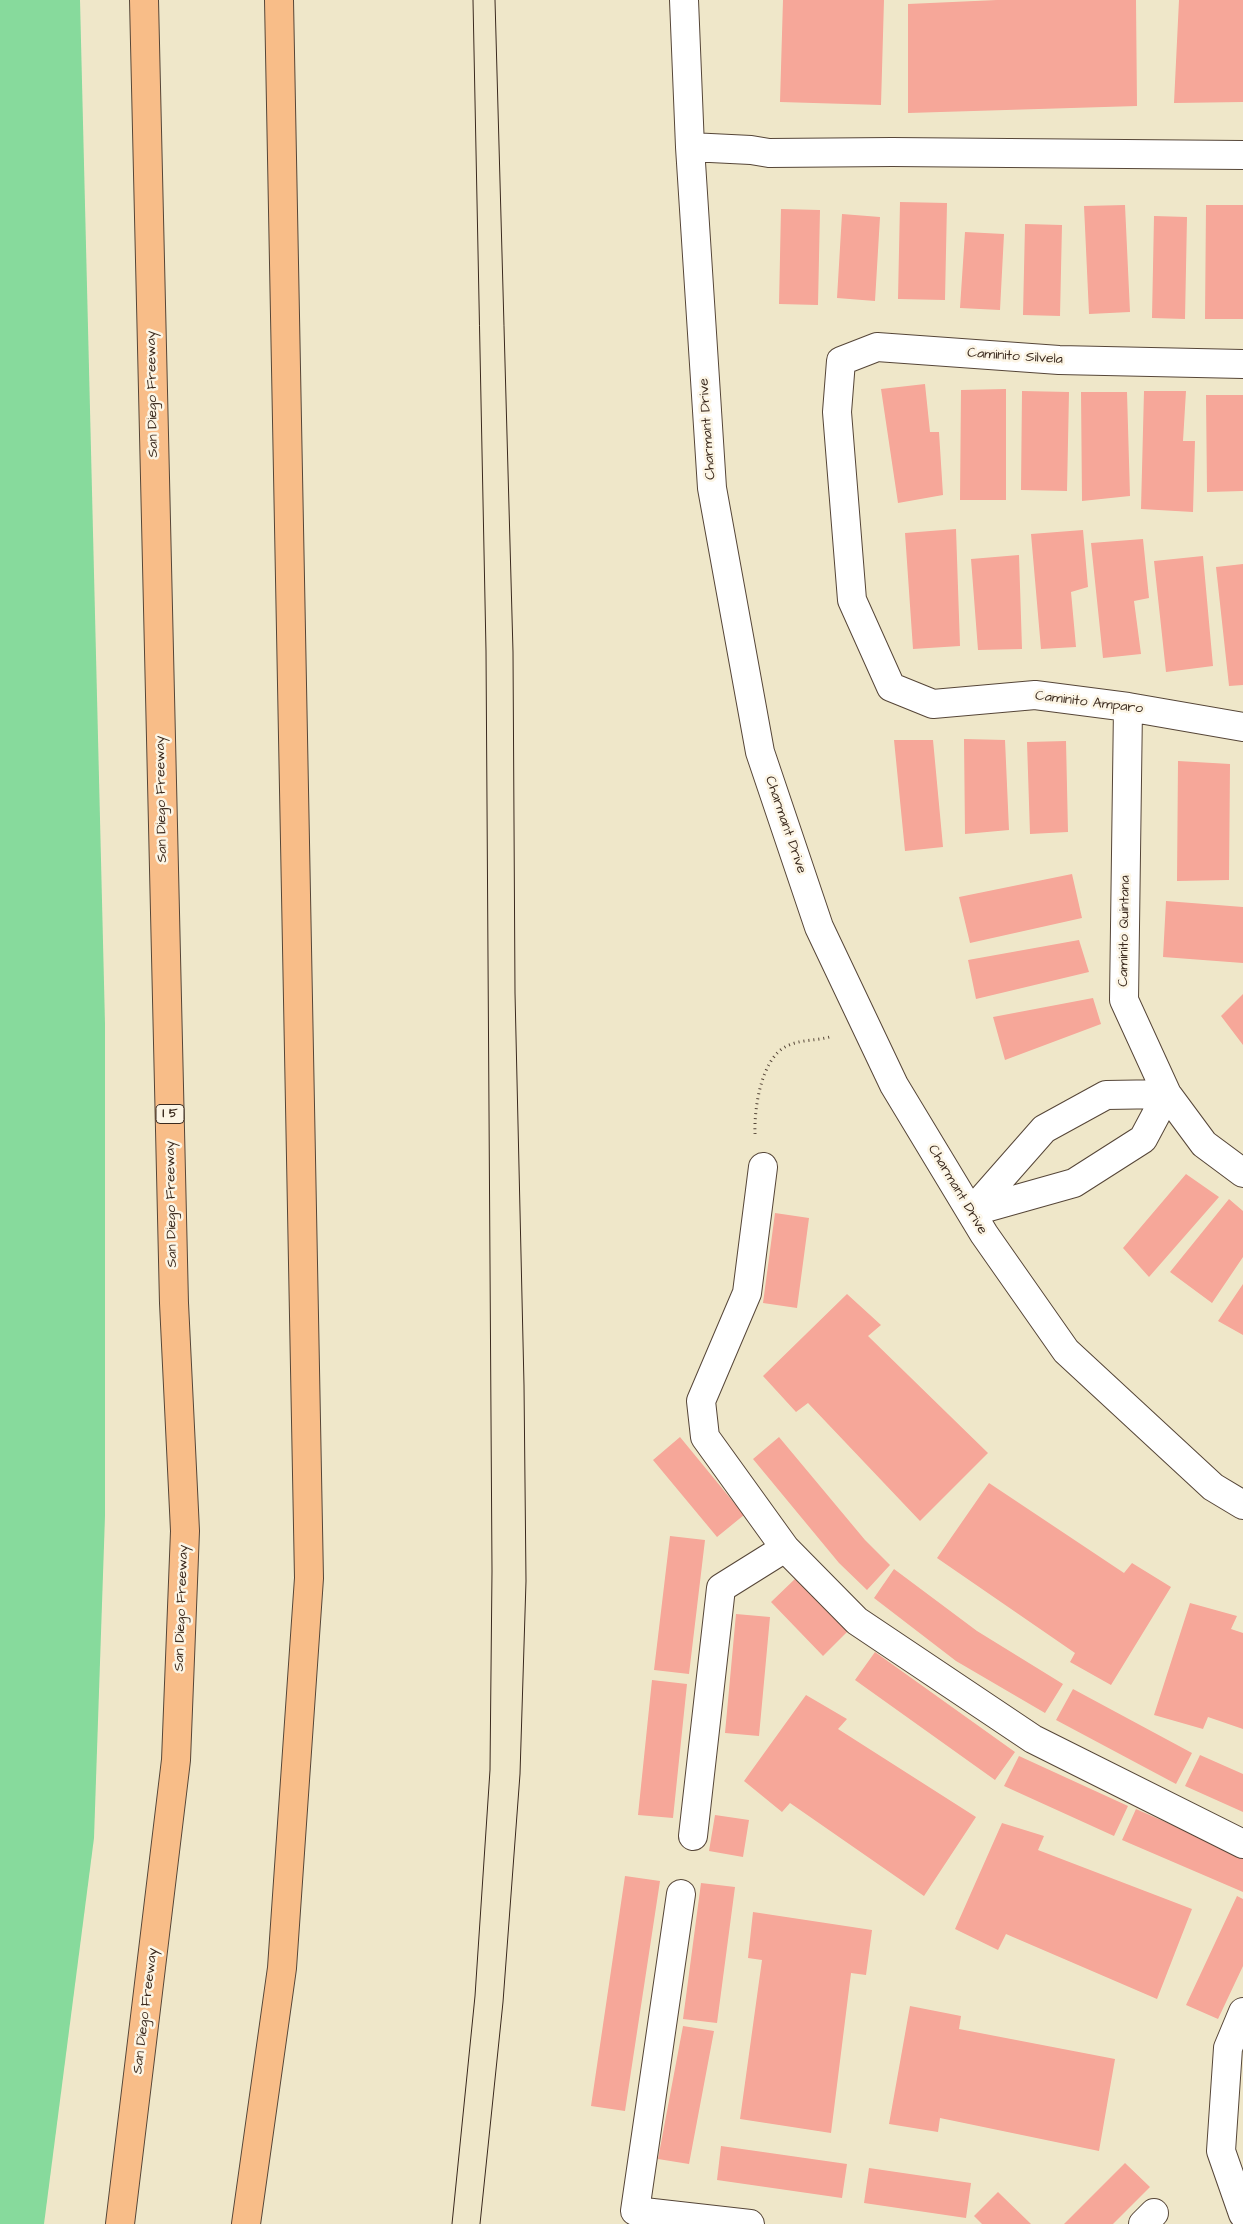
<!DOCTYPE html>
<html>
<head>
<meta charset="utf-8">
<style>
	body { margin:0 }
	canvas { display:block; background:#efe7c9 }
</style>
</head>
<body>
<canvas width="1243" height="2224"></canvas>
<script>
const g = document.querySelector('canvas').getContext('2d');
g.lineJoin = 'round';
function fill(path, color) { g.fillStyle = color; g.fill(path, 'evenodd'); }
function trace(path, color, width, dash) { g.strokeStyle = color; g.lineWidth = width; g.lineCap = dash ? 'butt' : 'round'; g.setLineDash(dash || []); g.stroke(path); }
function write(font, color, halo, rows, align = 'center') {
  g.font = font + ' "Architects Daughter",sans-serif'; g.lineWidth = 5; g.setLineDash([]); g.textBaseline = 'middle'; g.strokeStyle = halo; g.fillStyle = color; for (const [text, x, y, turn = 0] of rows) {
    g.save(); g.translate(x, y); g.rotate((+turn || 0) * Math.PI / 180); g.textAlign = isNaN(turn) ? turn : align; if (halo) g.strokeText(text, 0, 0); g.fillText(text, 0, 0); g.restore();
  }
}
fill(new Path2D(`
	M0,0H80L105,1024V1516L94,1838L44,2224H0Z`), '#87da9c');
fill(new Path2D(`
	M783,0H884L881,105L780,102Z
	M997,0H1136L1137,106L908,113V4Z
	M1179,0H1243V102L1174,103Z
	M900,202L947,203L945,300L898,299Z
	M1125,205L1130,312L1089,314L1084,206Z
	M1206,205H1243V319H1205Z
	M781,209L820,210L818,305L779,304Z
	M842,214L880,217L875,301L837,298Z
	M1154,216L1187,217L1185,319L1152,318Z
	M1025,224L1062,225L1060,316L1023,315Z
	M965,232L1004,234L1000,310L960,308Z
	M925,384L930,432H939L943,495L898,503L881,389Z
	M1006,389V500H960L961,390Z
	M1022,391L1069,392L1067,491L1021,490Z
	M1144,391H1186L1183,441H1195L1193,512L1141,509Z
	M1081,392H1127L1130,496L1082,501Z
	M1206,395H1243V491L1207,492Z
	M956,529L960,646L913,649L905,533Z
	M1083,530L1088,587L1071,592L1076,647L1041,649L1031,534Z
	M1143,539L1149,598L1134,601L1141,654L1103,658L1091,543Z
	M1019,555L1022,649L978,650L971,559Z
	M1203,556L1213,666L1166,672L1154,561Z
	M1243,564V685L1229,686L1216,567Z
	M964,739L1005,740L1009,830L965,834Z
	M894,740H933L943,847L905,851Z
	M1066,741L1068,832L1030,834L1027,742Z
	M1178,761L1230,764L1229,880L1177,881Z
	M1072,874L1082,918L970,943L959,897Z
	M1166,901L1243,907V963L1163,957Z
	M1079,940L1089,972L976,999L968,960Z
	M1243,994V1045L1221,1016Z
	M1093,998L1101,1024L1005,1060L993,1017Z
	M1186,1174L1219,1197L1149,1277L1123,1248Z
	M1229,1199L1243,1211V1257L1212,1303L1170,1272Z
	M775,1213L809,1218L797,1308L763,1303Z
	M1243,1284V1335L1218,1321Z
	M847,1294L881,1325L868,1336L988,1453L920,1521L808,1403L796,1412L763,1376Z
	M680,1437L744,1515L717,1537L653,1460Z
	M779,1437L865,1540L890,1565L867,1590L839,1563L753,1459Z
	M989,1483L1124,1573L1132,1563L1171,1587L1111,1685L1070,1662L1075,1653L937,1558Z
	M670,1536L705,1540L689,1674L654,1670Z
	M894,1569L977,1631L1063,1684L1045,1713L956,1661L874,1598Z
	M797,1577L849,1630L823,1656L771,1602Z
	M1190,1603L1237,1616L1231,1629L1243,1633V1729L1208,1717L1203,1729L1154,1715Z
	M736,1614L770,1617L759,1736L725,1733Z
	M875,1652L1015,1752L995,1780L855,1680Z
	M652,1680L687,1684L673,1818L638,1815Z
	M1073,1689L1192,1753L1176,1784L1056,1720Z
	M806,1695L847,1719L838,1729L976,1817L924,1896L790,1803L782,1812L744,1781Z
	M1200,1755L1243,1774V1812L1185,1786Z
	M1019,1756L1128,1806L1114,1836L1004,1786Z
	M1136,1809L1243,1856V1892L1122,1840Z
	M715,1815L749,1820L743,1857L709,1851Z
	M1002,1823L1044,1836L1038,1850L1192,1909L1157,1999L1006,1934L998,1950L955,1929Z
	M625,1876L660,1881L625,2111L591,2106Z
	M701,1883L735,1887L717,2023L683,2019Z
	M1237,1896L1243,1899V1966L1218,2019L1186,2005Z
	M753,1912L872,1930L866,1975L851,1973L831,2133L740,2119L762,1960L748,1958Z
	M910,2006L961,2016L959,2029L1115,2059L1099,2151L940,2118L938,2132L889,2124Z
	M683,2026L714,2031L689,2164L658,2159Z
	M721,2146L847,2164L842,2198L717,2180Z
	M1125,2163L1150,2187L1113,2224H1064Z
	M869,2168L971,2183L966,2218L864,2203Z
	M998,2192L1031,2224H982L974,2216Z`), '#f6a799');
const minor = new Path2D(`
	M684,0L690,147L712,488L760,752L819,927L894,1085L984,1234L1066,1351L1213,1487L1243,1505
	M690,147L751,150L769,153L892,152L1243,155
	M1243,364L1059,360L877,347L841,361L837,412L852,600L891,687L933,704L1035,695L1128,707L1243,727
	M1128,707L1124,1000L1167,1094L1204,1144L1243,1173
	M1167,1094L1143,1139L1074,1183L971,1212L1044,1129L1106,1095Z
	M763,1167L747,1293L701,1401L705,1437L785,1548L857,1621L1033,1739L1243,1844
	M693,1836L721,1588L785,1548
	M681,1894L635,2211L750,2224
	M1243,2012L1228,2048L1221,2151L1243,2214
	M1143,2224L1154,2213`);
const highway = new Path2D(`
	M120,2224L176,1760L185,1531L174,1303L144,0
	M246,2224L282,1968L309,1578L279,0`);
trace(minor, '#564638', 30);
trace(highway, '#564638', 30);
trace(new Path2D(`
	M755,1134C754,1109 761,1058 787,1046C801,1039 818,1041 833,1036`), '#564638', 3, [1, 4]);
trace(minor, '#fff', 28);
trace(highway, '#f8bd88', 28);
trace(new Path2D(`
	M452,2224L475,1996L490,1770L492,1571L486,651L473,0
	M480,2224L503,2002L520,1774L526,1581L524,1385L515,993L513,652L495,0`), '#3b2a1e', 1);
for (const [x, y, w] of [
	[170,1114,28]
]) { const box = new Path2D(); box.roundRect(x - w / 2, y - 9.5, w, 19, 4); g.fillStyle = '#fcf5e5'; g.fill(box); trace(box, '#3b2a1e', 1); }
write('bold 12px', '#3b2a1e', null, [
	["I 5",170,1114]
]);
write('14px', '#3b2a1e', '#fcf5e5', [
	["Caminito Silvela",1015,357,4],
	["San Diego Freeway",153,394,-91],
	["Charmant Drive",708,429,-94],
	["Caminito Amparo",1089,703,7],
	["San Diego Freeway",162,799,-91],
	["Charmant Drive",785,825,71],
	["Caminito Quintana",1125,931,-89],
	["Charmant Drive",957,1190,59],
	["San Diego Freeway",172,1204,-91],
	["San Diego Freeway",182,1608,-88],
	["San Diego Freeway",146,2011,-83]
]);
</script>
</body>
</html>
